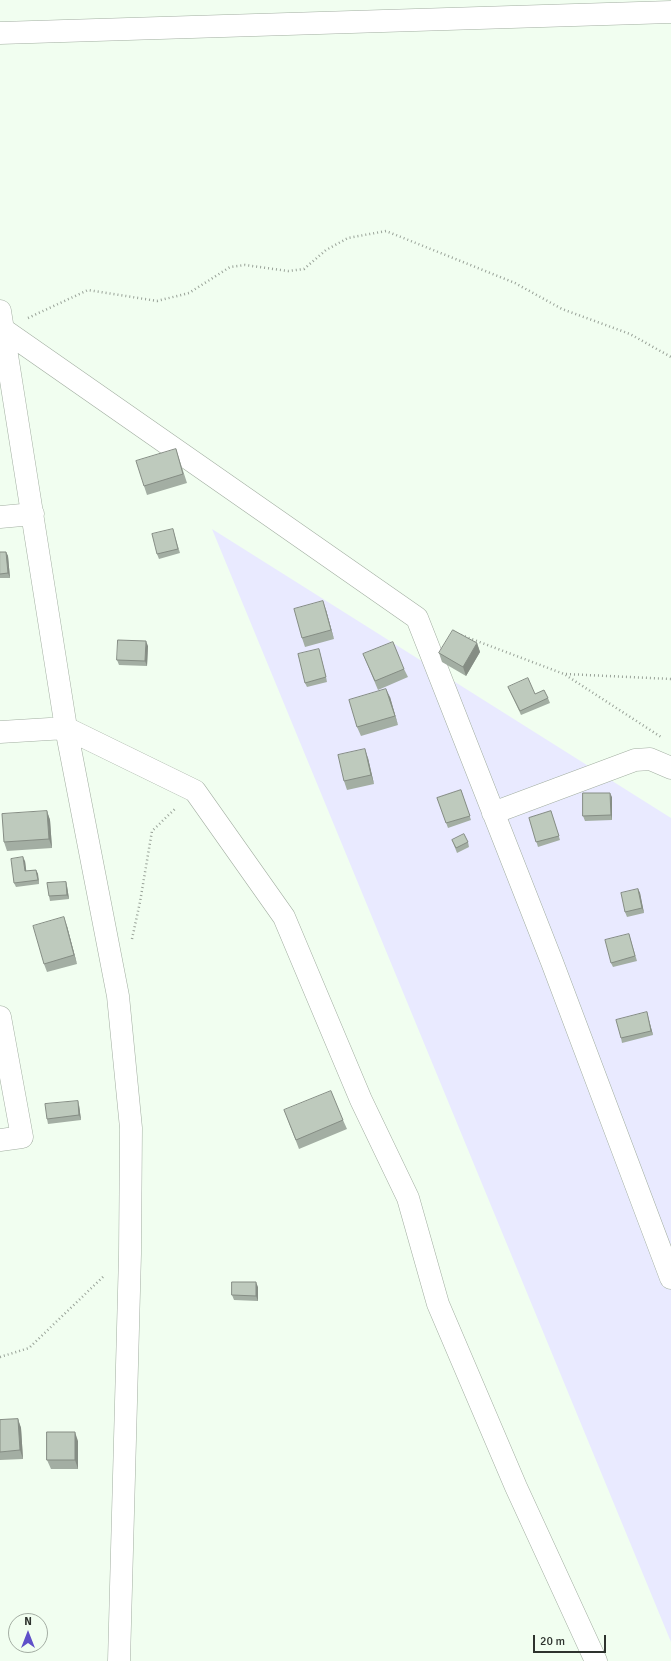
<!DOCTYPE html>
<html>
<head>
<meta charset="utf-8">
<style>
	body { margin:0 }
	#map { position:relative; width:671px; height:1661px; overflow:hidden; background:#f1fef0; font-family:Signika,sans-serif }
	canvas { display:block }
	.north { position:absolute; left:8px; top:1613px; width:40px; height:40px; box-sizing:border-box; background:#f1fef0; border:1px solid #a3ada2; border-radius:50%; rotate:0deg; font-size:11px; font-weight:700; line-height:16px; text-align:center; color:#2e332e }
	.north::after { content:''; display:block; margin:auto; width:14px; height:18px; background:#5f50c9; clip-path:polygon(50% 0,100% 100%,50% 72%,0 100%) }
	.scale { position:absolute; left:533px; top:1635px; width:73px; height:18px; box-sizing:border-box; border:2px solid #2e332e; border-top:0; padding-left:5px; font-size:12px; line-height:14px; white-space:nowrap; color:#2e332e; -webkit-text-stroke:3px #f1fef0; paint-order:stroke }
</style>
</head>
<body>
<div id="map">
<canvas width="671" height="1661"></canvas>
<div class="north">N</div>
<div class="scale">20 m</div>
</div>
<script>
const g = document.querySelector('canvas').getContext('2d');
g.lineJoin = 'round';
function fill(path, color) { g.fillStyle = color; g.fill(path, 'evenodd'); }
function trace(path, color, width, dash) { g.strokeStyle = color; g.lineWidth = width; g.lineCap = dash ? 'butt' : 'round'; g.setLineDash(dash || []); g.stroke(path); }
fill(new Path2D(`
	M212,529L671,818V1642Z`), '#e9eaff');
const minor = new Path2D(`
	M0,33L671,12
	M0,311L66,728L118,996L131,1128L130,1254L119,1661
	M4,330L417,618L552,962L671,1278
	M0,517L33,514
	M0,732L66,728L195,791L284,917L361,1100L408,1198L438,1304L516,1487L596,1661
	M493,813L635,760L650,759L671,768
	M0,1017L22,1137L0,1140`);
trace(minor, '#a2aea1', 23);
trace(new Path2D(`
	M28,318L88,290L157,301L189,293L230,267L245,265L288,271L304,269L326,250L348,238L386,231L515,283L562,309L630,334L671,357
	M461,635L564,674L661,737
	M566,674L671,679
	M132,939L140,902L152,831L176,808
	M0,1357L29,1348L105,1275`), '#99a298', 2.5, [1, 3]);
trace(minor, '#fff', 22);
fill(new Path2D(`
	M176,449L187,483L147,495L144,486Z
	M174,533L180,553L159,559L157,554Z
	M0,552H6L8,556L10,578H0Z
	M326,610L334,639L305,647L302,638Z
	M477,643L480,652L466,676L442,662L439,653Z
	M148,646L147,666L119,665L117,660Z
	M320,654L327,682L307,687L305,683Z
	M363,654L404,669L408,677L378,690Z
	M508,687L548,698L550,703L521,715Z
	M390,697L398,725L361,736L357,727Z
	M368,758L374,784L347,790L344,781Z
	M461,790L471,820L448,828L437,798Z
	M612,797V820L585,821L583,816Z
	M47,811L50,820L52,848L7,851L4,842Z
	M551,811L560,840L538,847L529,818Z
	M452,840L468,842L469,847L457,853Z
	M25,861L26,871L36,870L38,874L39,884L16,887L14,883Z
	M66,882L67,886L69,899L50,901L49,896Z
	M638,889L640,893L644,913L627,917L625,912Z
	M67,926L77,964L47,972L44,964Z
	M629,934L637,961L613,967L611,963Z
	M647,1012L653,1035L622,1043L621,1038Z
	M79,1105L81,1120L48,1124L47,1119Z
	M284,1110L343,1120L347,1129L299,1149Z
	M258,1287V1301L234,1300L232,1295Z
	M18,1419L21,1428L23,1459L0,1460V1420Z
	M78,1441V1469H51L47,1460Z`), '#a3aea3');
fill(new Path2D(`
	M6,552L8,556L10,578L8,573Z
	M323,601L326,610L334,639L331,630Z
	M146,641L148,646L147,666L145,661Z
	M477,643L480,652L466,676L463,667Z
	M319,649L320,654L327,682L326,677Z
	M386,689L390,697L398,725Z
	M365,749L368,758L374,784L371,775Z
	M610,793L612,797V820L611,815Z
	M47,811L50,820L52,848L49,839Z
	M23,857L25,861L27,876L25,871Z
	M36,870L38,874L39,884L38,880Z
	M66,882L67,886L69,899L67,895Z
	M638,889L640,893L644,913L642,908Z
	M64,917L67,926L77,964L74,955Z
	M647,1012L648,1017L653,1035L651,1031Z
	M78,1101L79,1105L81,1120L79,1115Z
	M256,1282L258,1287V1301L256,1296Z
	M18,1419L21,1428L23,1459L20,1450Z
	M75,1432L78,1441V1469L75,1460Z`), '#858d84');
const building = new Path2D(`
	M176,449L183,474L144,486L136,461Z
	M173,529L178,549L157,554L152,534Z
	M0,552H6L8,573L0,574Z
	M323,601L331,630L302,638L294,609Z
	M453,630L477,643L463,667L439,653Z
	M118,640L146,641L145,661L117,660Z
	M393,642L404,669L375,681L363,654Z
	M319,649L326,677L305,683L298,654Z
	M528,678L535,694L544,690L548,698L520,711L508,687Z
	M386,689L395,716L357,727L349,700Z
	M365,749L371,775L344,781L338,755Z
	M461,790L470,816L446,823L437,798Z
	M583,793H610L611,815L583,816Z
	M47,811L49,839L4,842L2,814Z
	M551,811L559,836L536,842L529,818Z
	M464,834L468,842L456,848L452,840Z
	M23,857L25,871L36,870L38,880L14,883L11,859Z
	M66,882L67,895L49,896L47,883Z
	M638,889L642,908L625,912L621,893Z
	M64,917L74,955L44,964L33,926Z
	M629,934L635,956L611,963L605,940Z
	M647,1012L651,1031L621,1038L616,1020Z
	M331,1091L343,1120L296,1140L284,1110Z
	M78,1101L79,1115L47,1119L45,1104Z
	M232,1282H256V1296L232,1295Z
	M18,1419L20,1450L0,1452V1420Z
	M47,1432H75V1460H47Z`);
fill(building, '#becabd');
trace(building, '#858d84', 1);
</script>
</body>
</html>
